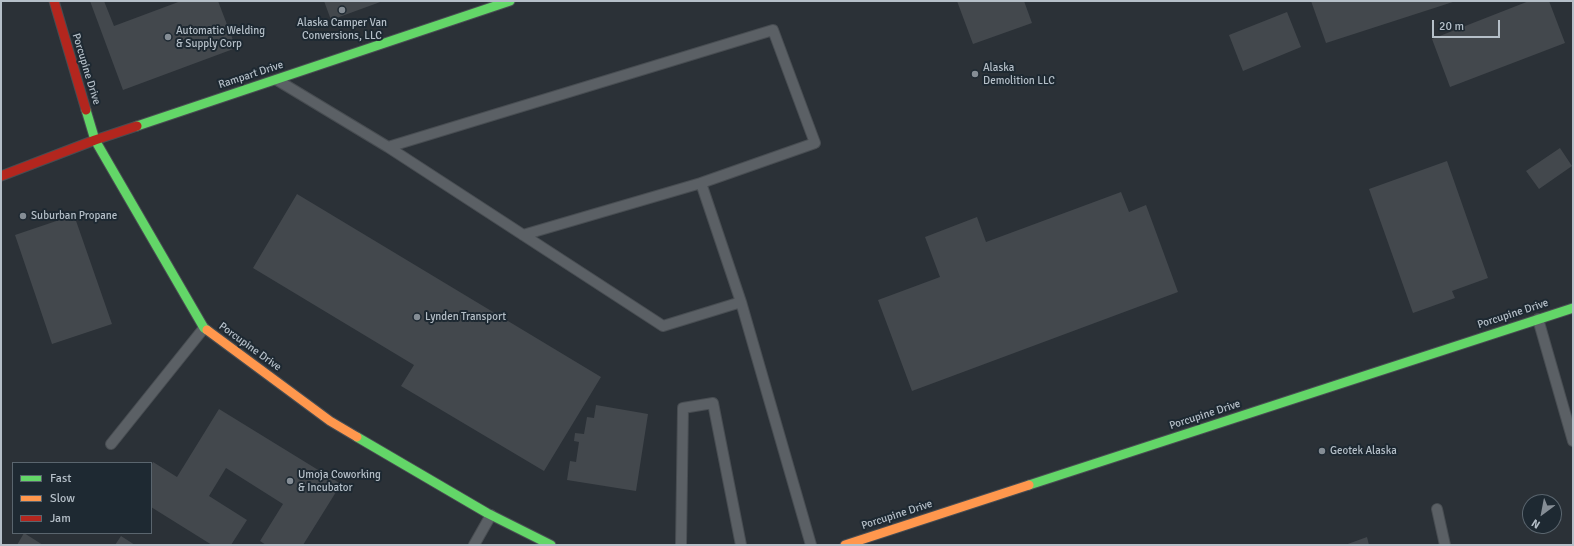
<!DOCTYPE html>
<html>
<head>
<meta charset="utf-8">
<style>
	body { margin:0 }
	#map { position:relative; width:1574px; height:546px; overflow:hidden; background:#2b3137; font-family:Signika,sans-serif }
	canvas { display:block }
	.frame { position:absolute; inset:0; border:2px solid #b5bfc8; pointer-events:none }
	.legend { position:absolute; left:12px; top:462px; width:140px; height:72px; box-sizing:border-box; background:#1e2932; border:1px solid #5a656e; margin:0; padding:5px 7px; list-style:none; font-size:12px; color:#b5bfc8 }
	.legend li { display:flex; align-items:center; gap:8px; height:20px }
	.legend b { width:20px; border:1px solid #5a656e }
	.north { position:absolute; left:1522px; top:494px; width:40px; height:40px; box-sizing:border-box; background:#1e2932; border:1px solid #5a656e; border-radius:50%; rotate:212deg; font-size:11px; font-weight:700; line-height:16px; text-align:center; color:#b5bfc8 }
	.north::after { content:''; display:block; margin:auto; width:14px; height:18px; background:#858d95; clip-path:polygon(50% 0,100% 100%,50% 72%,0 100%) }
	.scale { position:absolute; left:1432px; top:20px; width:68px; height:18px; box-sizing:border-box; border:2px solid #b5bfc8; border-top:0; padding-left:5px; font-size:12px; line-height:14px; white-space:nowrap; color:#b5bfc8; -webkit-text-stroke:3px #1e2932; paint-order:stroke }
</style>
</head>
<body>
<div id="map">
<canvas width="1574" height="546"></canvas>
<div class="frame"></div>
<ul class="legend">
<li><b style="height:5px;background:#63d668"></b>Fast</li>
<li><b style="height:5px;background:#ff974d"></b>Slow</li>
<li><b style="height:5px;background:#b3261e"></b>Jam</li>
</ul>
<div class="north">N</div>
<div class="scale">20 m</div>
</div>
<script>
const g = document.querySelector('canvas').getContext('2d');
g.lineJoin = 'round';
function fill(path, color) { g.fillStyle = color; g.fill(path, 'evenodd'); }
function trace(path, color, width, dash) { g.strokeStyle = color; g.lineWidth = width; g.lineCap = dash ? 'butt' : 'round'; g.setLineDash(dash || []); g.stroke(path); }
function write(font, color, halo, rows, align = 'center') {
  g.font = font + ' Signika,sans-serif'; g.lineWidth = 4; g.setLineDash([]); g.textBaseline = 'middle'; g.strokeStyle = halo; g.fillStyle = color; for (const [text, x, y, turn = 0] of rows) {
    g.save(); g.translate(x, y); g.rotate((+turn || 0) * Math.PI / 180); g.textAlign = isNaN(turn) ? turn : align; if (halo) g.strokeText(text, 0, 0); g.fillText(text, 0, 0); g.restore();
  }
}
fill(new Path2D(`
	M90,1H104L114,26L181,1H218L236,48L123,90Z
	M324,1H383L331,20Z
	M957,1H1024L1032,23L973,44Z
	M1311,1H1456L1326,43Z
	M1529,1H1549L1565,43L1450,87L1432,39Z
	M1287,12L1301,47L1243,71L1229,35Z
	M1560,148L1572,166L1539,189L1526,171Z
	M1447,161L1488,278L1452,291L1455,298L1413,313L1369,189Z
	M1121,192L1129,212L1146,205L1178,292L912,391L878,300L940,277L925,237L977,217L986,242Z
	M297,194L601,377L544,471L401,386L414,365L253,268Z
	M74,215L112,324L52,344L15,235Z
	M596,405L648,414L636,491L567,480L570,461L576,462L579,442L574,441L575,433L584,434L587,417L594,418Z
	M219,409L341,484L303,545H266L260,541L283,504L226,468L209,496L247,520L231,545H212L151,507V466L153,462L177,477Z
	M24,533L43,545H17Z
	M121,536L135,545H115Z
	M1367,537L1369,545H1345Z`), '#43484d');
const lane = new Path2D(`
	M277,80L388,147L663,326L741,302
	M388,147L773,30L815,143L701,183L741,302L811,545
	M523,235L701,183
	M1538,319L1573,441
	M111,444L204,328
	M1437,509L1445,545
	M474,545L491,515
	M681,545L683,408L713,403L741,545`);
const fast = new Path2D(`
	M86,110L95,140L204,328L207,330
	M137,126L510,1
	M357,437L487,513L551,545
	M1029,485L1573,308`);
const slow = new Path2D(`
	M207,330L330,421L357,437
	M845,545L1029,485`);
const jam = new Path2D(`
	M54,1L86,110
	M1,176L95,140L137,126`);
trace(lane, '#484d52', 12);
trace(fast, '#484d52', 11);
trace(slow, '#484d52', 11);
trace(jam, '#484d52', 11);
trace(lane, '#5b6065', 10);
trace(fast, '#63d668', 9);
trace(slow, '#ff974d', 9);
trace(jam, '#b3261e', 9);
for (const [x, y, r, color] of [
	[342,10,4,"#858d95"],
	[168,37,4,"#858d95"],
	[975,74,4,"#858d95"],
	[23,216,4,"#858d95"],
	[417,317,4,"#858d95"],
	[1322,451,4,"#858d95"],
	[290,481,4,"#858d95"]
]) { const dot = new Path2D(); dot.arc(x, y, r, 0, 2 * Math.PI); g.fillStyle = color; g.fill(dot); trace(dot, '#1e2932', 1.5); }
write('11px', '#b5bfc8', '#1e2932', [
	["Alaska Camper Van",342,23,"center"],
	["Conversions, LLC",342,36,"center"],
	["Automatic Welding",176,31],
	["& Supply Corp",176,44],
	["Alaska",983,68],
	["Demolition LLC",983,81],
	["Suburban Propane",31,216],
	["Lynden Transport",425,317],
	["Geotek Alaska",1330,451],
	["Umoja Coworking",298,475],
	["& Incubator",298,488]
], 'left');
write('11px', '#b5bfc8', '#1e2932', [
	["Porcupine Drive",86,69,73],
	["Rampart Drive",251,75,-18],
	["Porcupine Drive",1513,314,-18],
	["Porcupine Drive",250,347,36],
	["Porcupine Drive",1205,415,-18],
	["Porcupine Drive",897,515,-18]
]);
</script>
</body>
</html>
